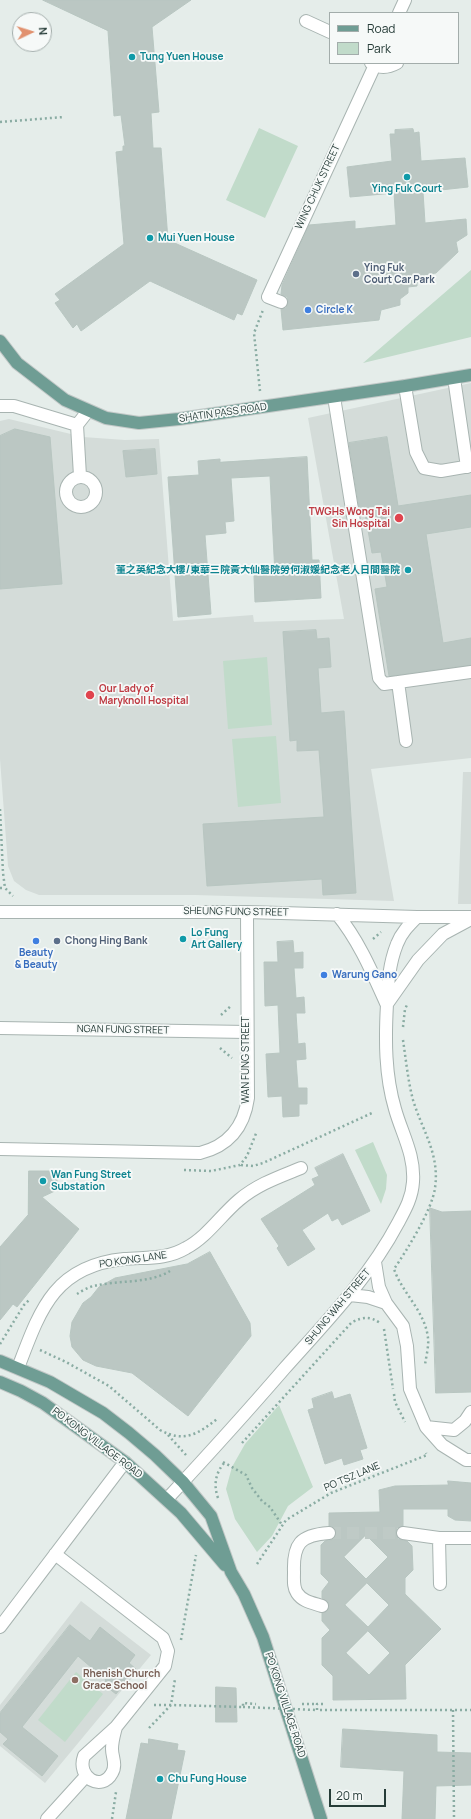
<!DOCTYPE html>
<html>
<head>
<meta charset="utf-8">
<style>
	body { margin:0 }
	#map { position:relative; width:471px; height:1819px; overflow:hidden; background:#e5edea; font-family:Manrope,sans-serif }
	canvas { display:block }
	.legend { position:absolute; left:329px; top:12px; width:130px; height:52px; box-sizing:border-box; background:#f6f9f8; border:1px solid #a3adab; margin:0; padding:5px 7px; list-style:none; font-size:12px; color:#263c38 }
	.legend li { display:flex; align-items:center; gap:8px; height:20px }
	.legend b { width:20px; border:1px solid #a3adab }
	.north { position:absolute; left:12px; top:12px; width:40px; height:40px; box-sizing:border-box; background:#f6f9f8; border:1px solid #a3adab; border-radius:50%; rotate:86deg; font-size:11px; font-weight:700; line-height:16px; text-align:center; color:#263c38 }
	.north::after { content:''; display:block; margin:auto; width:14px; height:18px; background:#e1916f; clip-path:polygon(50% 0,100% 100%,50% 72%,0 100%) }
	.scale { position:absolute; left:329px; top:1789px; width:57px; height:18px; box-sizing:border-box; border:2px solid #263c38; border-top:0; padding-left:5px; font-size:12px; line-height:14px; white-space:nowrap; color:#263c38; -webkit-text-stroke:3px #f6f9f8; paint-order:stroke }
</style>
</head>
<body>
<div id="map">
<canvas width="471" height="1819"></canvas>
<ul class="legend">
<li><b style="height:5px;background:#6f9d94"></b>Road</li>
<li><b style="height:11px;background:#c1dbca"></b>Park</li>
</ul>
<div class="north">N</div>
<div class="scale">20 m</div>
</div>
<script>
const g = document.querySelector('canvas').getContext('2d');
g.lineJoin = 'round';
function fill(path, color) { g.fillStyle = color; g.fill(path, 'evenodd'); }
function trace(path, color, width, dash) { g.strokeStyle = color; g.lineWidth = width; g.lineCap = dash ? 'butt' : 'round'; g.setLineDash(dash || []); g.stroke(path); }
function write(font, color, halo, rows, align = 'center') {
  g.font = font + ' Manrope,"Noto Sans TC",sans-serif'; g.lineWidth = 3.5; g.setLineDash([]); g.textBaseline = 'middle'; g.strokeStyle = halo; g.fillStyle = color; for (const [text, x, y, turn = 0] of rows) {
    g.save(); g.translate(x, y); g.rotate((+turn || 0) * Math.PI / 180); g.textAlign = isNaN(turn) ? turn : align; if (halo) g.strokeText(text, 0, 0); g.fillText(text, 0, 0); g.restore();
  }
}
fill(new Path2D(`
	M471,383V758L371,769L394,901L195,895H39L26,890L14,881L8,866L0,759V421L9,419L83,437L125,440L159,439L173,621L253,615L254,622L344,619L308,418Z
	M463,772H471V904H458Z
	M81,1601L151,1655L45,1783L0,1746V1705Z`), '#d4dcd9');
fill(new Path2D(`
	M259,128L298,146L265,218L226,200Z
	M471,270V337L363,363Z
	M267,657L272,725L228,729L223,661Z
	M276,736L281,803L238,807L232,739Z
	M373,1142L387,1175L386,1189L381,1204L355,1150Z
	M279,1405L313,1487L288,1506L272,1536L257,1552L235,1519L226,1489L232,1467L245,1444Z
	M76,1672L103,1694L65,1742L38,1720Z`), '#c1dbca');
const building = new Path2D(`
	M43,0H191L152,27L159,112L151,113L153,148H161L168,240L257,280L242,315L237,313L234,320L150,281L81,331L77,324L73,328L55,303L60,300L55,294L124,244L116,152L123,151V146H125L121,115L114,116L108,31Z
	M413,129L414,133L419,132L421,161L465,158L468,187L423,192L425,223L466,219L467,235L456,242L458,252L436,273L417,276V286L408,287V293L400,299V305L381,310L379,320L283,330L281,309L286,308L288,301L287,297L281,294L282,285L309,225L355,221V229L396,225L394,193L350,197L347,167L392,161L390,134H395V130Z
	M15,429L50,437L62,584L0,589V436Z
	M387,437L398,506L471,495V527L426,534L443,643L471,638V665L389,676L375,589L387,587L381,552L372,553L365,513H360L349,443Z
	M155,449L157,474L126,477L123,451Z
	M307,457L312,560H319L321,598L255,602L254,576L275,575L270,476L231,478L234,521L225,522L226,533L205,535L211,614L178,617L168,477L199,475L198,461L220,459V462Z
	M316,630L317,639L329,638L331,667L318,668L321,713L344,711L356,893L323,895L322,879L207,886L203,824L324,817L319,750L297,751V740L290,741L283,632Z
	M293,941L294,953L303,952V968H294L296,998L304,997L305,1013H296L298,1044L305,1043L306,1059L296,1060L298,1088H307V1104H299V1116L283,1117L282,1096L268,1097L266,1054L280,1053L278,1005L265,1006L264,962H278L277,942Z
	M343,1154L370,1211L342,1225L338,1218L332,1221L328,1213L302,1230L315,1249L288,1266L277,1248L279,1246L261,1219L315,1185L312,1179L319,1176L315,1168Z
	M29,1171H57V1190L42,1197L79,1229L17,1307L13,1304L0,1320V1247L28,1215Z
	M430,1208L442,1212L471,1211V1392L436,1393Z
	M210,1252L250,1323L251,1336L188,1416L132,1373L96,1366L83,1360L72,1347L70,1336L72,1322L83,1303L91,1297L99,1287L115,1278L187,1264Z
	M332,1392L334,1399L350,1394L367,1448L360,1450L363,1459L344,1465L342,1458L325,1464L308,1410L314,1408L312,1399Z
	M448,1481L471,1483V1521L455,1520L448,1516V1509H403V1526L397,1528L396,1532L398,1539L407,1541L412,1546L413,1570L405,1578V1594L441,1629L405,1665L406,1699L333,1700V1676L322,1665V1638L330,1630L322,1621V1613L327,1611L329,1605L327,1601L322,1598V1591L329,1582L321,1574V1545L325,1541L334,1539L336,1533L335,1528L329,1526V1513L380,1512L379,1490L395,1486L448,1485ZM366,1535L388,1557L366,1579L344,1557ZM367,1583L389,1605L368,1627L345,1605ZM368,1631L390,1653L369,1675L346,1653Z
	M70,1625L90,1641L100,1627L135,1655L129,1663L136,1669L116,1694L103,1684L106,1680L78,1656L22,1727L58,1756L42,1776L3,1744L8,1739L0,1732V1713Z
	M216,1687L236,1688L237,1722H216Z
	M343,1729L437,1735V1752L471,1753V1785L436,1786L435,1819H402L404,1771L341,1767Z
	M149,1739L178,1744L177,1750L185,1751L171,1819H126L141,1743L148,1744Z`);
fill(building, '#bbc7c3');
trace(building, '#b8c6c1', 1);
trace(new Path2D(`
	M329,1533H403`), '#bfcac6', 12, [12, 6]);
const minor = new Path2D(`
	M399,13L405,0
	M306,21L330,32
	M371,63C380,69 388,68 397,63
	M281,302L268,297L375,65
	M454,378L467,467
	M405,386L416,452L424,468L441,471L471,466
	M334,397L379,678L384,684L471,672
	M0,406H14L77,425
	M80,476L77,425L88,411
	M66 492a15 15 0 1 1 30 0a15 15 0 1 1-30 0Z
	M398,682L406,741
	M0,912H247L417,917H471
	M337,914C359,941 372,972 386,1003
	M387,1004L418,960L443,934L471,919
	M0,1028L247,1032
	M0,1149L200,1153C228,1146 244,1127 248,1098L247,912
	M375,1262L379,1287L386,1303L403,1326L407,1346L410,1389L426,1427L442,1445L466,1460H471
	M350,1295L368,1297L386,1303
	M18,1368C40,1310 54,1266 124,1259C145,1257 166,1260 186,1248C207,1237 221,1215 239,1200C258,1184 279,1177 301,1168
	M426,1427L454,1430L465,1421L471,1412
	M167,1499C207,1456 246,1413 284,1369C325,1323 369,1278 398,1223C405,1210 412,1198 413,1182C415,1155 402,1134 395,1109C385,1075 385,1040 387,1004C388,983 389,964 397,944C401,933 409,925 417,917
	M403,1533L439,1538H471
	M439,1538L440,1584
	M55,1554L163,1638L168,1651L165,1666L116,1727
	M322,1606C313,1603 303,1602 297,1593C293,1587 294,1580 294,1572C293,1544 300,1535 329,1533
	M0,1627L125,1462
	M116,1727C114,1735 112,1741 112,1749C112,1757 117,1765 112,1773C102,1792 76,1778 84,1756Z
	M47,1819L86,1776`);
const major = new Path2D(`
	M0,341L17,363L65,400L106,418L139,423L179,419L405,386L471,375
	M0,1361L50,1382L103,1413L129,1433L155,1455L183,1482L211,1516L231,1572L244,1594L263,1637L321,1819
	M0,1382L21,1391L43,1403L125,1462L181,1513L225,1565`);
trace(minor, '#a8b4b1', 14);
trace(major, '#c2c8c7', 14);
trace(new Path2D(`
	M0,122L64,117
	M260,391L254,333L263,310
	M0,809L3,873L5,888L13,896
	M0,888H5
	M373,939L381,932
	M221,1015L232,1005
	M403,1027L405,1009L407,1005
	M403,1040C406,1060 408,1081 413,1100C422,1130 440,1154 435,1188C432,1210 407,1250 394,1269C402,1293 425,1311 428,1338C429,1346 426,1357 425,1365
	M220,1048L232,1058
	M241,1165L253,1166L263,1163L372,1113
	M184,1170L211,1171L240,1165L247,1156L257,1131
	M77,1294C82,1291 88,1287 94,1286C117,1280 149,1284 170,1271
	M384,1329L393,1389
	M0,1344L24,1305L30,1299
	M40,1350L66,1362L109,1386L160,1430C184,1443 198,1434 217,1419
	M394,1394L395,1402L405,1422
	M168,1435L186,1455
	M242,1443L352,1322C363,1317 370,1316 380,1323
	M223,1462L246,1475L252,1488L262,1501L270,1507L282,1525
	M218,1498C213,1484 216,1472 225,1462
	M257,1564L286,1520L331,1493L427,1455L426,1453
	M181,1640L196,1555
	M302,1704H317
	M323,1704H317V1710H471
	M154,1705H171L175,1679
	M453,1710L454,1819
	M149,1728L171,1705L243,1707V1703L256,1704
	M112,1819L116,1792`), '#8aaca3', 2.5, [2, 3]);
trace(minor, '#fff', 12);
trace(major, '#6f9d94', 12);
trace(new Path2D(`
	M243,1707L317,1710`), '#8aaca3', 2.5, [2, 3]);
for (const [x, y, r, color] of [
	[132,57,4,"#0f9aa8"],
	[407,177,4,"#0f9aa8"],
	[150,238,4,"#0f9aa8"],
	[356,274,4,"#5c6f8a"],
	[308,310,4,"#3f7fe0"],
	[399,518,5,"#e0444e"],
	[408,570,4,"#0f9aa8"],
	[90,695,5,"#e0444e"],
	[183,939,4,"#0f9aa8"],
	[36,941,4,"#3f7fe0"],
	[57,941,4,"#5c6f8a"],
	[324,975,4,"#3f7fe0"],
	[43,1181,4,"#0f9aa8"],
	[75,1680,4,"#8d6e63"],
	[160,1779,4,"#0f9aa8"]
]) { const dot = new Path2D(); dot.arc(x, y, r, 0, 2 * Math.PI); g.fillStyle = color; g.fill(dot); trace(dot, '#f6f9f8', 1.5); }
write('bold 10px', '#0d838f', '#f6f9f8', [
	["Tung Yuen House",140,57],
	["Ying Fuk Court",407,189,"center"],
	["Mui Yuen House",158,238],
	["董之英紀念大樓/東華三院黃大仙醫院勞何淑媛紀念老人日間醫院",400,570,"right"],
	["Lo Fung",191,933],
	["Art Gallery",191,945],
	["Wan Fung Street",51,1175],
	["Substation",51,1187],
	["Chu Fung House",168,1779]
], 'left');
write('10px', '#263c38', '#f6f9f8', [
	["WING CHUK STREET",318,187,-65],
	["SHATIN PASS ROAD",223,413,-8],
	["SHEUNG FUNG STREET",236,912,1],
	["NGAN FUNG STREET",123,1030,1],
	["WAN FUNG STREET",246,1060,-90],
	["PO KONG LANE",133,1260,-8],
	["SHUNG WAH STREET",338,1307,-50],
	["PO KONG VILLAGE ROAD",97,1443,37],
	["PO TSZ LANE",352,1477,-23],
	["PO KONG VILLAGE ROAD",285,1705,72]
]);
write('bold 10px', '#4e5e75', '#f6f9f8', [
	["Ying Fuk",364,268],
	["Court Car Park",364,280],
	["Chong Hing Bank",65,941]
], 'left');
write('bold 10px', '#366cbe', '#f6f9f8', [
	["Circle K",316,310],
	["Beauty",36,953,"center"],
	["& Beauty",36,965,"center"],
	["Warung Gano",332,975]
], 'left');
write('bold 10px', '#be3a42', '#f6f9f8', [
	["TWGHs Wong Tai",390,512],
	["Sin Hospital",390,524],
	["Our Lady of",99,689,"left"],
	["Maryknoll Hospital",99,701,"left"]
], 'right');
write('bold 10px', '#785e54', '#f6f9f8', [
	["Rhenish Church",83,1674],
	["Grace School",83,1686]
], 'left');
</script>
</body>
</html>
